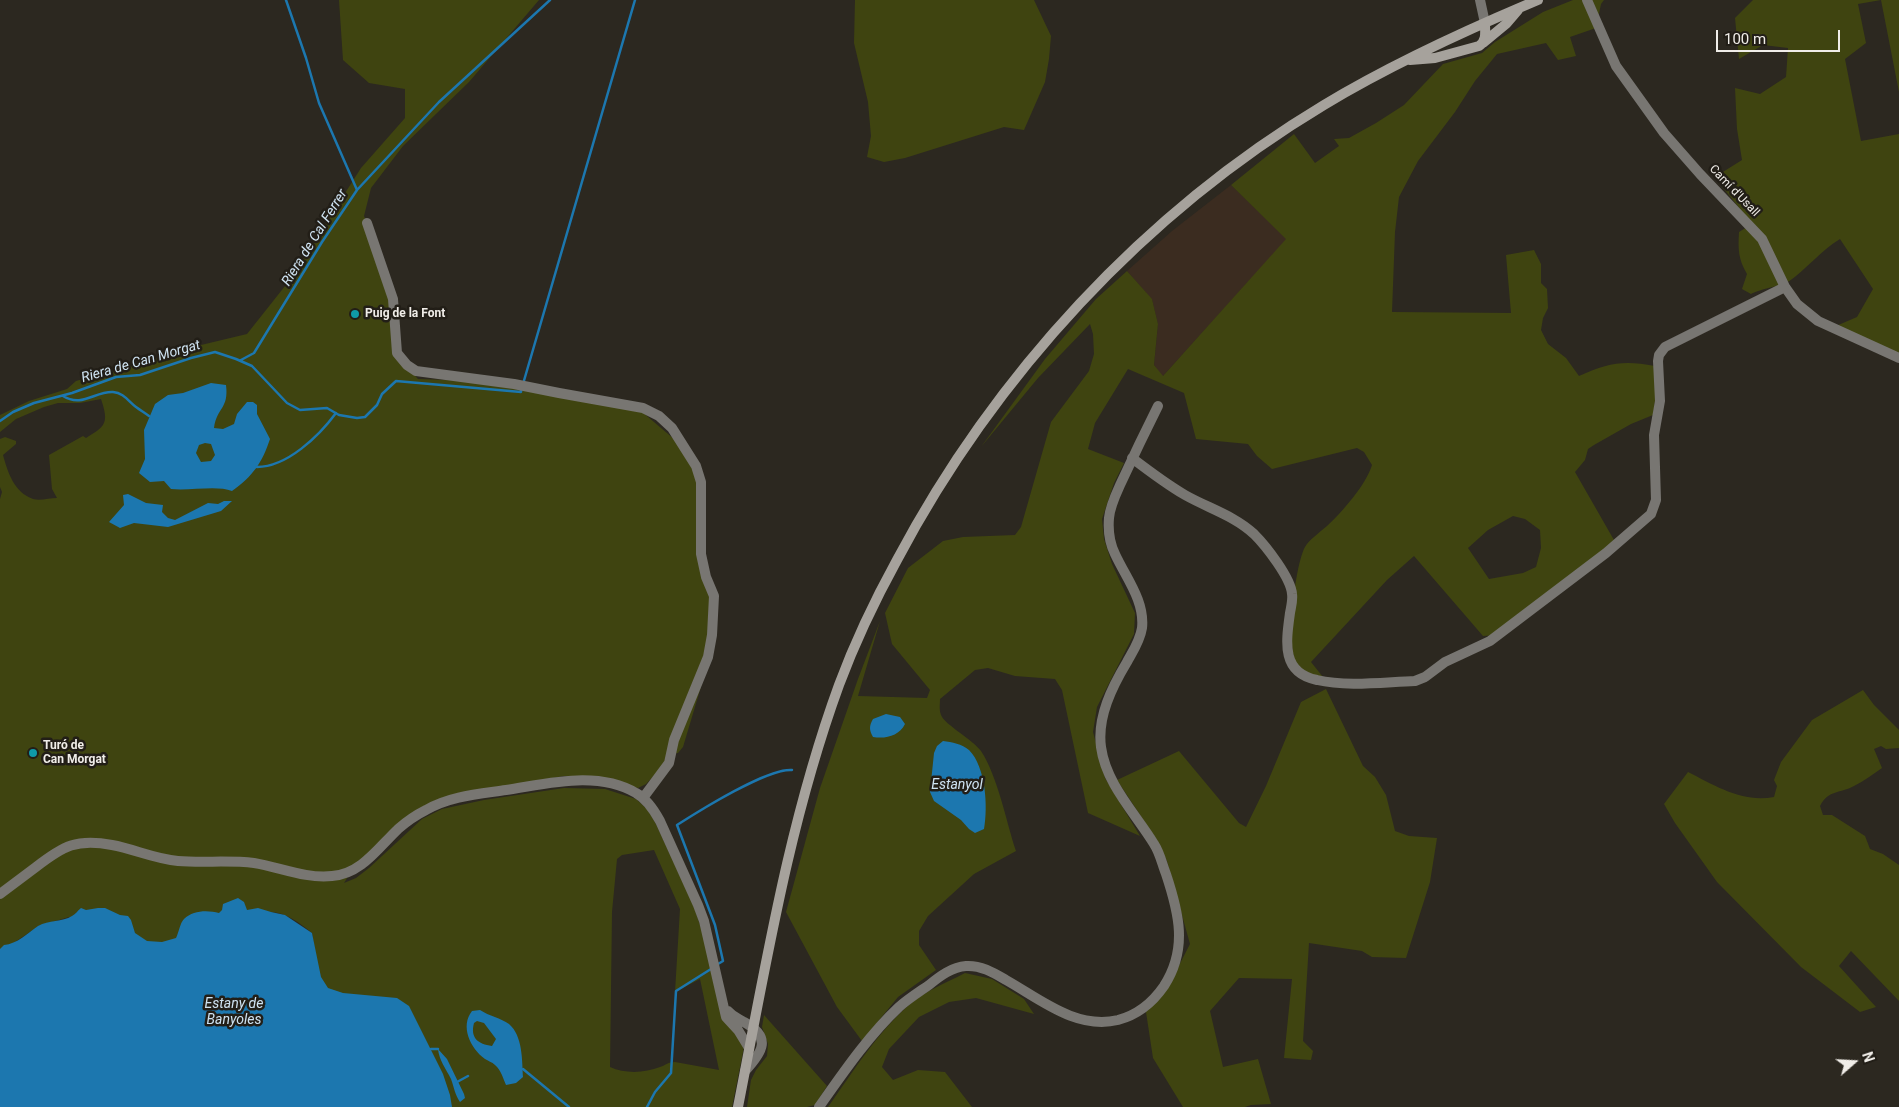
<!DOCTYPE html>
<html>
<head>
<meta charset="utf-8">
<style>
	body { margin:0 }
	#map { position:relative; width:1899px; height:1107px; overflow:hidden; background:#2c2820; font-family:Roboto,sans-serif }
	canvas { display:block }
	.north { position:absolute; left:1829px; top:1037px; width:50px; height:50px; -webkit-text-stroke:4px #221e17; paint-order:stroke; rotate:71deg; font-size:14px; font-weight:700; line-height:20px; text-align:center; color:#f0ede8 }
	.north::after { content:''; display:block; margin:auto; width:18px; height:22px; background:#f0ede8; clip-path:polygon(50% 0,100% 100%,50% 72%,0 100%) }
	.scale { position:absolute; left:1716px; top:30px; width:124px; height:22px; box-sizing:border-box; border:2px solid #f0ede8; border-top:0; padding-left:6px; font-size:15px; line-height:18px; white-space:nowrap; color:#f0ede8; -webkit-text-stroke:4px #221e17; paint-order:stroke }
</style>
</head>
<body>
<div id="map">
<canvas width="1899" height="1107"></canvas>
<div class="north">N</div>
<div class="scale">100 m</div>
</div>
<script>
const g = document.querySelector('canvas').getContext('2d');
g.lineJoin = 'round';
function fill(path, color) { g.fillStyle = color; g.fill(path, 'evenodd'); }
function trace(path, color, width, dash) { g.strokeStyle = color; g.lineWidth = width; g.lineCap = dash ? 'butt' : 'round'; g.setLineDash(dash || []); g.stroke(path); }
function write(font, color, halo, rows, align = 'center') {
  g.font = font + ' Roboto,sans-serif'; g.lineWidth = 5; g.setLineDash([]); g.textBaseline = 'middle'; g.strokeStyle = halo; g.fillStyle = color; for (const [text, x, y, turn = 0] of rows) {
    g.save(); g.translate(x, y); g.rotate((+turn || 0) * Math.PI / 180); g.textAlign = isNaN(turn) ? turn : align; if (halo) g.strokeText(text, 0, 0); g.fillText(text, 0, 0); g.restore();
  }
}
fill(new Path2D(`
	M1231,185L1287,239L1162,377L1154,365L1158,324L1152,300L1127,271L1172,231Z`), '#3b2c20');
fill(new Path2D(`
	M339,0H539L469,82L403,146L371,188L364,216L373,237L394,313L401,360L418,379L476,381L641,411L674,439L688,459L697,478L706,568L713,606L703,680L683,747L678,753L668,754L662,767L646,784L638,788L582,776H564L442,798L354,867L344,883L356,878L369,868L422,819L442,809L484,800L564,788L605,789L636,799L648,810L656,824L693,904L736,1033L744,1047L732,1107H448L354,1000L321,987L312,933C300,923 287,913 271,912L159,946L69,917L39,926L15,942L0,965V499L2,492L0,487V439L5,437L16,441V444L3,455C8,473 14,492 33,499C40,501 50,498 57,498L52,489L49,455L83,436L86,438C106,426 109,423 101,399L80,403H58L44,407L16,419L0,432V415L29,401L67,389L76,381L201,345L247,334L289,281L361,168L405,118V89L369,83L343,60ZM654,850L680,909L675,992L700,979L719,1070L675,1062C668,1062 666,1065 660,1067C645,1073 625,1074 610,1067L612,912L617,859L622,855Z
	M855,0H1034L1051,36L1049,59L1045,82L1024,130L1004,127L905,158L884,162L867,157L871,136L868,102L854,43Z
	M1573,0H1604L1601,4L1596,28L1570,37L1576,56L1558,60L1546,43L1497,54L1475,81L1455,112L1418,161L1399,197L1395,232L1392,312L1511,313L1506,255L1534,250L1541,264V283L1547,289L1548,308L1543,318L1541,330L1548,344L1566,358L1579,376C1608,363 1623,360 1655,366V401L1653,415L1631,424L1594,445L1588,449L1585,460L1575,472L1618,547L1499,635L1483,636L1414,556L1387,580L1311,662L1323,677C1314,675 1303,673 1297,664C1285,648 1295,565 1305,547C1309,540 1320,532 1327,526C1342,512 1366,485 1372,465L1364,452L1357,448L1272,469L1257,456L1248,444L1196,439L1184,393L1128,369L1095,423L1088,449L1124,463L1114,483L1102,519L1104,539L1112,564L1135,613L1134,634L1097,707L1093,732L1105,778L1140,836L1088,813L1062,690L1055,679L1015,676L988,668L975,670L940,699C940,704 939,710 941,715C945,725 972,739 981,751C998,777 1006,821 1016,851L974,874L928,916L919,931V945L936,970L898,997L862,1041L837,1007L786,912L820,788L858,679L880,621L858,696L927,698L930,690L892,644L885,613L908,568L943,541L963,537L1015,535L1021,527L1051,422L1089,371L1094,354L1093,334L1090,324L1038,378L981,447L1045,359L1096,299L1127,271L1152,299L1158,324L1154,365L1163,376L1286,239L1231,185L1294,134L1315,163L1339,146L1334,139L1349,138L1376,123L1404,105L1443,64L1482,53L1495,42L1543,12ZM1513,516L1525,519L1540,530L1541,548L1536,567L1523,573L1489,579L1468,548L1488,530Z
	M1753,0H1881L1858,4L1866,43L1845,59L1861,141L1899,134V356L1836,326L1857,317L1873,289L1840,239C1820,251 1807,269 1788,282C1784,285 1760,289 1751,294L1742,289L1747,274C1738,259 1738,249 1739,232L1747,227L1749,220L1716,179L1718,175L1742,160L1737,129L1735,88L1760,94L1786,77L1788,48L1763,45L1739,59L1735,18Z
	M1881,0H1899V92Z
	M1326,689L1363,766L1375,777L1386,795L1395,831L1409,836L1437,838L1430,882L1406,958L1372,957L1362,951L1309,943L1303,1041L1313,1051L1311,1060L1284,1058L1292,979L1239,978L1210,1011L1223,1067L1258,1059L1271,1104L1251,1105L1245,1107H1183L1153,1058L1146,1012L1170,983L1190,944L1167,861L1156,839L1117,780L1179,751L1239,823L1246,827L1266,786L1301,702Z
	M1863,690L1874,705L1899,730V748L1886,749L1881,746L1874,749L1882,768C1873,774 1864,781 1854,786C1840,794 1829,789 1820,806L1823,815H1832L1865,836L1870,849L1883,854L1899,865V1001L1851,951L1839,966L1876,1007L1860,1012L1801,967L1717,882L1675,823L1664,804L1688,772C1716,786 1742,803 1774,797L1777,786L1774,780L1781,762L1812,720Z
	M965,973L992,979L1024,999L1034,1014L976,998L949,1002L919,1017L889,1049L882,1067L893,1080L918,1070L945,1072L972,1107H828C853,1072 876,1034 909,1005C925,991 946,983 965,973Z
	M764,1015L827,1086L815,1105L807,1107H747L751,1080L756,1070L767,1056L768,1044L762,1027Z`), '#3f4410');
fill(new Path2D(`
	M211,383L226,385C229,409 217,407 214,428L223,429L234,424L237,414L247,402H253L257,405V414L270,439C262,463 253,476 232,491C217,485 190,491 171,489L164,481L150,482L139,473L145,459L144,430L155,404L168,395L183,393ZM205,443L211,444L215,455L211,461L201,462L196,453L199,445Z
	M128,494L146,503L163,505L162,512L168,518L175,520L208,503L218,504L224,501H232L221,511L168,527L134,523L120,528L109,522L124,505L123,495Z
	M886,714L900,717L905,724C899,736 886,739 873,737C869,730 869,726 873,719Z
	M943,741C952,742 962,744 969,750C986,767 988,807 984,829L975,833L969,829L961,820L934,801L930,792L934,753L937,746Z
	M238,898L244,902L247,910L258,908L271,912L285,915L312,933L321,977L328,988L343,993L397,998L409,1006L443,1074L450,1095L452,1107H0V949L4,945C17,944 28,933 38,926C49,920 62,922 72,916C76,914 77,911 81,908L86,910L98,908H105L120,915L128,916L131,920L135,933L147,941L162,942L176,938C179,932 180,923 184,919C193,910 208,910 219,913L222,910L223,904Z
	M480,1010C489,1016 501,1018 509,1024C523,1036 522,1061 523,1077L516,1083L506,1085C503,1078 501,1070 495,1065C492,1062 488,1061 485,1059C470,1048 460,1026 472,1011ZM477,1021L484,1023L496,1039L492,1046C478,1044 470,1038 474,1023Z
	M438,1049L447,1059L464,1094L465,1098L460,1102C455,1095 454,1087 451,1079C446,1069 439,1060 438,1049Z`), '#1c77af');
trace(new Path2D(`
	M357,190L439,102L550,0
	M241,360L254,353L322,242L357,190L319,103L306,58L286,0
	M523,384L635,0
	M63,396C82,408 95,391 113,392C124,393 128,401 136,407C140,410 145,413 149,416
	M0,421L13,412L34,403L72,393L116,377L140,375L191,358L215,352L236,359L252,366L287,403L300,410L327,408L339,415L357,418L365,417L377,405L382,394L396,381L521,392V389
	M257,467C287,467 319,436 336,413
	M718,964L723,961L715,925L677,825C699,811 768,768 792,770
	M431,1049H438
	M523,1069L569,1107
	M457,1082L468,1076
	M647,1107L655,1092L671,1073L676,991L711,969`), '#1c77af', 2.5);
trace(new Path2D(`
	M1480,0L1485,23
	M1587,0L1616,66L1664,133L1700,174L1762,239L1785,287L1797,304L1818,321L1899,358
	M367,223L393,299L397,353L407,365L416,371L514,384L559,393L643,408L659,416L672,428L696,466L701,482V554L706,577L714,596L712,635L708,657L674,740L669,763L643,798
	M1132,458C1149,471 1166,484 1185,495C1208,508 1235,516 1254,534C1266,546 1291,578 1292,594C1293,600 1291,607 1290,613C1286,642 1281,673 1317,680C1347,687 1384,682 1415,681L1425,677L1445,662L1490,641L1606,553L1651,514L1656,500L1654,435L1660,401L1658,361L1659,355L1665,347L1785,287
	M0,894C12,885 24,876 36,867C63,846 77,838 112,845C134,849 155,859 178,861C203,863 229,860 254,863C279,867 306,879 332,876C361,874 378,848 398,829C406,822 416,815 426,810C450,796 479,794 506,790C547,784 597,770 636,793C647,799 654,810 660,821L698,905L704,921L726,1017L738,1030L749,1048
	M728,1011C733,1017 737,1018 744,1022C772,1037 763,1052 745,1071
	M819,1107C843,1073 869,1035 899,1007C908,999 919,992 929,985C940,976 952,967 966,966C981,965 994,973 1006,980C1040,999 1076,1030 1118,1020C1137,1015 1153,1002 1164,986C1188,949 1179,913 1166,874C1162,864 1160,853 1154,844C1135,813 1106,784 1101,747C1097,717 1112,687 1127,662C1133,651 1140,641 1142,628C1145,601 1126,578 1115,554C1110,544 1108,530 1109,518C1110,506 1116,494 1121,483C1133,457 1145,432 1158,406`), '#787672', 10);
trace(new Path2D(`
	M1483,43L1506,24L1518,10
	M1410,60L1435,58L1479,46C1487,41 1485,32 1485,23
	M738,1107C766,964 789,822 839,685C855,642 875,600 897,560C995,375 1144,213 1324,105C1392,64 1464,31 1538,0`), '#a6a29c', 10);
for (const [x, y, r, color] of [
	[355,314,5,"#0f9aa8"],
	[33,753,5,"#0f9aa8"]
]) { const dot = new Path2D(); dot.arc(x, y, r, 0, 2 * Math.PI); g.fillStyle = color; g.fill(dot); trace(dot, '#221e17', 2); }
write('12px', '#f0ede8', '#221e17', [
	["Camí d'Usall",1734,191,46]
]);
write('bold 12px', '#f0ede8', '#221e17', [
	["Puig de la Font",365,314],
	["Turó de",43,746],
	["Can Morgat",43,760]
], 'left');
write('italic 14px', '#cfe3f2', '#221e17', [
	["Riera de Cal Ferrer",315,238,-58],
	["Riera de Can Morgat",141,362,-16],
	["Estanyol",957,785],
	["Estany de",234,1004],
	["Banyoles",234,1020]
]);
</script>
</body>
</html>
